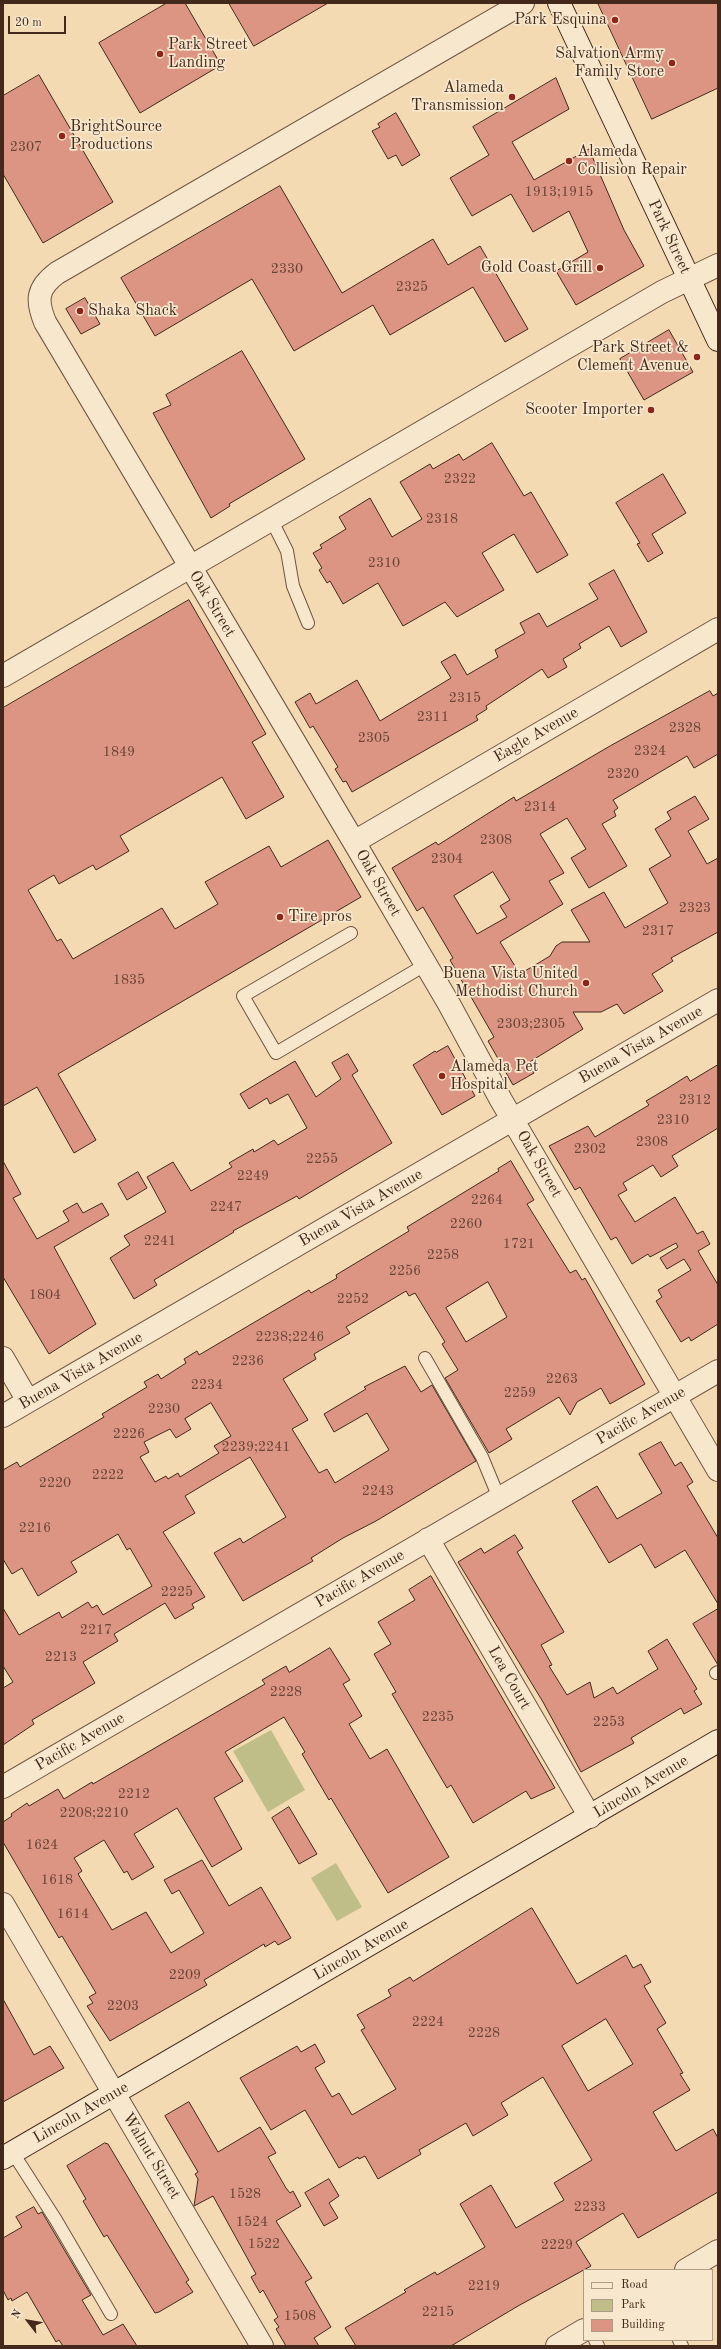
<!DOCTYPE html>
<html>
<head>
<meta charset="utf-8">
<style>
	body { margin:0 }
	#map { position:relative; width:721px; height:2349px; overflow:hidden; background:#f3dab2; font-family:"Old Standard TT",serif }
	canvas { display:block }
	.frame { position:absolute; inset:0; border:4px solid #42291c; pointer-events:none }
	.legend { position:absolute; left:583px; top:2269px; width:130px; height:72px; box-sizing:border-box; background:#f7e7cd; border:1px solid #af9b86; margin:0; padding:5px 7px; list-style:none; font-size:12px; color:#42291c }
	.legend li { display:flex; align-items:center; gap:8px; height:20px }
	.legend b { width:20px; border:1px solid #af9b86 }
	.north { position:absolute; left:8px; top:2301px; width:40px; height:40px; -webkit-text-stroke:3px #f7e7cd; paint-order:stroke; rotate:301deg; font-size:11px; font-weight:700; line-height:16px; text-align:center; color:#42291c }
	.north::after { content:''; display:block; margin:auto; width:14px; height:18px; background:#42291c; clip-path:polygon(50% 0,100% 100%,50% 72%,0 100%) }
	.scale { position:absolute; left:8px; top:16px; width:58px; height:18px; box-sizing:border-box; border:2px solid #42291c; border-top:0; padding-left:5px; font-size:12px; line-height:14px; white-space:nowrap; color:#42291c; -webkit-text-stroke:3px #f7e7cd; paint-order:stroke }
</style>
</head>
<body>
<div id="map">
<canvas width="721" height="2349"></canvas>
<div class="frame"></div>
<ul class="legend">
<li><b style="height:5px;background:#f7e7cd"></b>Road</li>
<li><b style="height:11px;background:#c0be88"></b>Park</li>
<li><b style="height:11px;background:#dc9483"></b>Building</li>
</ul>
<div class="north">N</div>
<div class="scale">20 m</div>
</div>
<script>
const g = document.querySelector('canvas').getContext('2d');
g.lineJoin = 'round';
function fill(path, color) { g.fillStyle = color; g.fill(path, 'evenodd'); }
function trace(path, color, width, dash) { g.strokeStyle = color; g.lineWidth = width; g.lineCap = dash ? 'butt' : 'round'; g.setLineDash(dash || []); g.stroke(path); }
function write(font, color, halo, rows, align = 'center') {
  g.font = font + ' "Old Standard TT",serif'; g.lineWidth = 3.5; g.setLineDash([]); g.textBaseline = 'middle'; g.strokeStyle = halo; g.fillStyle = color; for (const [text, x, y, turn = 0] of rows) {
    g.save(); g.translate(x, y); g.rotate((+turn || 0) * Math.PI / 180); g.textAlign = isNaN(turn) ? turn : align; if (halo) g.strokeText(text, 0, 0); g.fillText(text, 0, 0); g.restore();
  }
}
fill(new Path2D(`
	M271,1730L305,1790L268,1812L233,1751Z
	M336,1863L362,1907L337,1921L311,1878Z`), '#c0be88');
const building = new Path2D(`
	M167,3H185L221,65L140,113L99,43Z
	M229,3H328L254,46Z
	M598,3H718V88L652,119Z
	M39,75L113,202L43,243L3,174V96Z
	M556,78L569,109L512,142L534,180L589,149L624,230L644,266L576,305L556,271L588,252L569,211L533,232L511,194L472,216L450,178L489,155L473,127Z
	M396,113L420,155L402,166L396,155L388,159L372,131L380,127L378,124Z
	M280,186L342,293L433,239L448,265L480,246L528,329L505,342L473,287L390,335L373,305L294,351L252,279L155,336L121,278Z
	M85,298L100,324L81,334L66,309Z
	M669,330L693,372L644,400L620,359Z
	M242,351L305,459L229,504L230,506L211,518L153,413L171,405L166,395Z
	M492,443L524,496L531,492L568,555L537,573L514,534L482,553L504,590L457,617L445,602L403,626L378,583L343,604L330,581L327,583L319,570L322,568L313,553L322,548L320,545L346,529L339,517L370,498L392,537L422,519L400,482L430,464L433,469L459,454L463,460Z
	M663,474L686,513L652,534L663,553L648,562L637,544L640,543L616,503Z
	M614,570L647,632L621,647L609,626L579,644L581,648L563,659L567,667L548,678L542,669L486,706L487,709L476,716L478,720L352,792L346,781L343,782L335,769L338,767L313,726L310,728L295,702L310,693L316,704L357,680L380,721L451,678L441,662L455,654L467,675L498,657L495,650L525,633L520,623L539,613L547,627L598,599L589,584Z
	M189,600L266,734L252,742L284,797L246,819L222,777L120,836L129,851L96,870L93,865L59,884L54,875L28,890L57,941L61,939L73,959L162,908L175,929L218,904L205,882L269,846L281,867L328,840L361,897L58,1074L96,1140L74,1153L37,1087L3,1106V708Z
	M710,691L713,696L718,693V754L694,768L687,756L613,800L618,808L614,811L616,816L602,824L627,866L589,888L571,858L586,849L567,818L540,834L564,873L549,881L563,904L500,942L520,974L550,956L556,946L562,942H590L571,910L604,892L625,928L668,903L649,869L671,856L655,829L671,819L667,812L695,796L709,819L688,831L707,864L718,858V932L671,958L673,961L652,974L663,991L624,1014L617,1004L601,1012H573L583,1029L528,1063L534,1073L513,1085L488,1041L494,1037L455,969L450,960L453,958L423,907L417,911L392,868L436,842L438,845L514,797L516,801L610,746ZM493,872L510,900L500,906L507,917L477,934L454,896Z
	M448,1046L475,1096L442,1115L413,1065L435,1051L436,1052Z
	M348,1054L358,1071L352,1075L392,1143L299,1199L297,1196L233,1231L234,1232L154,1280L157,1285L134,1299L110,1258L130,1245L124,1236L166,1212L147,1177L173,1162L191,1191L232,1167L229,1163L253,1149L254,1152L274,1140L278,1145L307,1128L288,1094L270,1104L267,1098L249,1109L240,1094L295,1061L316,1097L341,1079L332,1063Z
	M718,1065V1128L672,1156L678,1166L661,1177L653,1165L623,1183L627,1190L618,1195L635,1222L675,1197L697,1234L703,1231L710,1244L698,1251L718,1285V1324L691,1341L689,1337L681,1342L656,1301L662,1297L658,1290L691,1270L684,1259L667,1269L660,1258L678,1247L676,1243L650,1257L648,1254L632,1264L616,1237L611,1240L580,1187L575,1190L549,1146L588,1126L595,1137L649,1105L646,1101L668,1088L687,1076L690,1081Z
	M3,1161L21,1194L13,1198L37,1239L69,1221L63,1211L77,1203L83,1213L102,1203L109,1215L54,1247L96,1324L49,1354L3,1277Z
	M511,1161L534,1200L527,1204L570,1273L576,1270L582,1280L585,1278L645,1384L610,1404L601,1388L577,1402L570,1415L559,1397L506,1429L512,1439L489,1453L445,1378L458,1370L442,1344L445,1342L415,1293L409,1296L406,1291L346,1327L350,1333L314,1354L316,1359L283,1379L308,1420L292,1429L319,1473L327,1469L335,1483L389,1450L367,1413L334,1432L324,1414L366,1389L364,1387L405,1366L421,1392L432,1385L476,1461L376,1521L343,1538L311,1558L313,1561L243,1601L214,1553L240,1538L243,1543L286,1517L250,1457L185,1496L195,1513L163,1532L205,1597L192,1604L194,1608L175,1619L165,1603L114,1634L118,1641L83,1662L95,1683L32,1720L34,1724L3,1745V1688L13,1682L3,1666V1608L19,1635L59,1612L62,1618L88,1602L92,1608L97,1605L103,1615L152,1586L130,1548L127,1550L118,1534L71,1562L77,1572L38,1596L22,1568L12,1574L3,1559V1470L17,1462L20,1467L104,1417L102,1414L147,1387L144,1382L158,1374L161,1379L186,1363L184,1359L197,1351L199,1355L309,1290L311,1293L337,1278L336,1275L409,1231L407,1227L499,1171L498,1169ZM488,1282L507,1317L466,1342L446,1308ZM211,1403L231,1436L214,1446L219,1453L180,1477L178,1473L168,1479L166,1476L155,1482L140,1457L149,1452L144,1442L170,1429L176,1438L191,1429L185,1419Z
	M138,1172L147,1188L127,1200L118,1184Z
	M661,1442L675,1466L681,1462L693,1482L687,1486L718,1538V1604L685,1550L655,1568L641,1544L609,1563L572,1501L597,1486L617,1519L662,1493L639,1454Z
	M515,1535L523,1548L517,1552L564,1632L541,1645L552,1665L549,1666L567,1695L590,1682L594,1698L613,1687L617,1694L658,1669L648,1651L667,1639L697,1689L694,1691L702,1704L684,1714L681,1708L631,1738L634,1743L581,1772L543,1702L458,1562L481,1548L484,1553Z
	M431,1576L555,1788L531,1799L526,1791L473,1823L451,1785L447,1788L392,1694L396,1692L374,1654L391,1644L378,1622L415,1600L409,1590Z
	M718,1609V1665L693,1624Z
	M330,1648L350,1680L343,1684L362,1716L349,1724L370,1759L387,1749L449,1857L388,1893L331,1798L329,1800L302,1754L305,1752L284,1717L225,1752L243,1781L214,1798L242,1849L212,1867L177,1808L134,1834L154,1867L132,1880L127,1871L124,1873L104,1840L74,1858L82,1871L78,1874L112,1930L146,1912L171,1953L204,1933L179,1890L172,1894L164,1880L202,1860L229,1906L261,1887L291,1938L278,1945L275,1941L265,1947L264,1944L204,1980L207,1985L110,2041L87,2006L93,2003L89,1997L96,1993L62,1936L59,1938L3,1842V1822L12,1816L11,1814L27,1803L29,1806L58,1789L64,1799L92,1782L93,1784L265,1684L262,1680L286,1666L289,1672Z
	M289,1807L317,1854L299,1864L272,1818Z
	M532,1908L577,1984L626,1955L633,1968L641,1964L651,1982L644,1986L666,2023L657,2029L683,2073L680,2074L690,2090L653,2112L676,2151L713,2129L718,2138V2192L638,2238L623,2213L576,2242L591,2266L518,2306L451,2346H356L345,2328L406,2292L404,2290L435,2272L437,2275L485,2247L460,2204L491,2185L516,2228L564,2200L554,2183L592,2160L543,2077L501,2103L508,2115L473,2136L466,2123L419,2150L421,2154L378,2179L365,2156L359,2159L358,2157L339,2168L305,2110L271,2130L240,2078L297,2046L301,2052L315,2044L325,2062L315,2068L332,2097L339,2093L352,2115L396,2089L361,2030L365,2028L357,2015L391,1996L388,1990L410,1977L413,1981ZM606,2019L633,2064L588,2091L562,2046Z
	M3,1999L34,2055L50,2046L64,2068L3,2102Z
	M189,2102L218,2152L260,2127L276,2153L268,2157L286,2188L290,2193L293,2191L301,2206L276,2221L312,2278L305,2282L331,2327L314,2338L319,2346H286L276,2329L279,2327L274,2320L278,2317L263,2290L260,2293L251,2277L256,2274L213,2196L194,2206L198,2179L195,2174L198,2172L165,2116Z
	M105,2143L108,2144L189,2280L186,2282L193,2292L159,2312L155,2313L107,2235L104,2237L83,2201L86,2199L67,2166Z
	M329,2179L339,2196L329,2203L338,2218L324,2226L305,2193Z
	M34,2207L38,2214L42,2212L91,2295L82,2300L103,2335L123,2324L137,2346H63L59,2340L56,2342L27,2292L12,2301L11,2298L8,2300L3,2290V2238L22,2227L16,2217Z`);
fill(building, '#dc9483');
trace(building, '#42291c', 1);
const service = new Path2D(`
	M272,521L287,551L293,586L308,623
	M351,933L243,996L276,1053L425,965
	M425,1358L482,1457L499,1498
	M716,1673L718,1672
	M13,2153L56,2220L111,2314
	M595,2340L598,2346
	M679,2340L682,2346`);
const minor = new Path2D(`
	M523,3L57,273C37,288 36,300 45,322L354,842L449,1004L501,1100L718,1470
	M354,842L718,629
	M3,1358L28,1401
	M3,1416L718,1000
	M428,1539L590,1817
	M3,1787L718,1371
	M3,1904L262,2346`);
const tertiary = new Path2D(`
	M3,676L662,292L718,265
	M686,2270L718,2251
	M557,2346L584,2330`);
const secondary = new Path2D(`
	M559,3L718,340
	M3,2158L718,1741`);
trace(service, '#6e5542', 14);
trace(minor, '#6e5542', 24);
trace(tertiary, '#6e5542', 24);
trace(secondary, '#42291c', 24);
trace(service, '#f7e7cd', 12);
trace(minor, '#f7e7cd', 22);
trace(tertiary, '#f7e7cd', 22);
trace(secondary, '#f7e7cd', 22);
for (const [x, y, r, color] of [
	[615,20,4,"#8f2418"],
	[160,54,4,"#8f2418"],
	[672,63,4,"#8f2418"],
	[512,97,4,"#8f2418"],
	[62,136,4,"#8f2418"],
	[569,161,4,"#8f2418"],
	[600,268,4,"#8f2418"],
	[80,311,4,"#8f2418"],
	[697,357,4,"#8f2418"],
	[651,410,4,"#8f2418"],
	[280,917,4,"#8f2418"],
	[586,983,4,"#8f2418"],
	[442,1076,4,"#8f2418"]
]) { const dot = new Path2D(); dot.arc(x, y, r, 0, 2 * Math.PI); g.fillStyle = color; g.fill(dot); trace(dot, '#f7e7cd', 1.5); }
write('14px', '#684436', null, [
	["2307",26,147],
	["1913;1915",559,192],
	["2330",287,269],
	["2325",412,287],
	["2322",460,479],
	["2318",442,519],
	["2310",384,563],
	["2315",465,698],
	["2311",433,717],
	["2328",685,728],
	["2305",374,738],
	["2324",650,751],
	["1849",119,752],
	["2320",623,774],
	["2314",540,807],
	["2308",496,840],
	["2304",447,859],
	["2323",695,908],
	["2317",658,931],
	["1835",129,980],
	["2303;2305",531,1024],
	["2312",695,1100],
	["2310",673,1120],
	["2308",652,1142],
	["2302",590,1149],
	["2255",322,1159],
	["2249",253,1176],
	["2264",487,1200],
	["2247",226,1207],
	["2260",466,1224],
	["2241",160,1241],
	["1721",519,1244],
	["2258",443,1255],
	["2256",405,1271],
	["1804",45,1295],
	["2252",353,1299],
	["2238;2246",290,1337],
	["2236",248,1361],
	["2263",562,1379],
	["2234",207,1385],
	["2259",520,1393],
	["2230",164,1409],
	["2226",129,1434],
	["2239;2241",256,1447],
	["2222",108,1475],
	["2220",55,1483],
	["2243",378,1491],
	["2216",35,1528],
	["2225",177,1592],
	["2217",96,1630],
	["2213",61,1657],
	["2228",286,1692],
	["2235",438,1717],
	["2253",609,1722],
	["2212",134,1794],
	["2208;2210",94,1813],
	["1624",42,1845],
	["1618",57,1880],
	["1614",73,1914],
	["2209",185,1975],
	["2203",123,2006],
	["2224",428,2022],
	["2228",484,2033],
	["1528",245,2194],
	["2233",590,2207],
	["1524",252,2222],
	["1522",264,2244],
	["2229",557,2245],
	["2219",484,2286],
	["2215",438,2312],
	["1508",300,2316]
]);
write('16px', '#42291c', '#f7e7cd', [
	["Park Esquina",607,20],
	["Park Street",168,45,"left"],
	["Landing",168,63,"left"],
	["Salvation Army",664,54],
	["Family Store",664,72],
	["Alameda",504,88],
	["Transmission",504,106],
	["BrightSource",70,127,"left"],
	["Productions",70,145,"left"],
	["Alameda",577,152,"left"],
	["Collision Repair",577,170,"left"],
	["Gold Coast Grill",592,268],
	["Shaka Shack",88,311,"left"],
	["Park Street &",689,348],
	["Clement Avenue",689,366],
	["Scooter Importer",643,410],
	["Tire pros",288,917,"left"],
	["Buena Vista United",578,974],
	["Methodist Church",578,992],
	["Alameda Pet",450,1067,"left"],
	["Hospital",450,1085,"left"]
], 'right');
write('16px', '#42291c', '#f7e7cd', [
	["Park Street",669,237,65],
	["Oak Street",212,604,59],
	["Eagle Avenue",536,735,-30],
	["Oak Street",378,883,60],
	["Buena Vista Avenue",641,1045,-30],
	["Oak Street",539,1164,60],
	["Buena Vista Avenue",361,1208,-30],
	["Buena Vista Avenue",81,1371,-30],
	["Pacific Avenue",641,1416,-30],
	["Pacific Avenue",360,1579,-30],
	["Lea Court",509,1678,60],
	["Pacific Avenue",80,1742,-30],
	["Lincoln Avenue",641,1787,-31],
	["Lincoln Avenue",361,1950,-30],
	["Lincoln Avenue",81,2113,-30],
	["Walnut Street",151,2156,59]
]);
</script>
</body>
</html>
